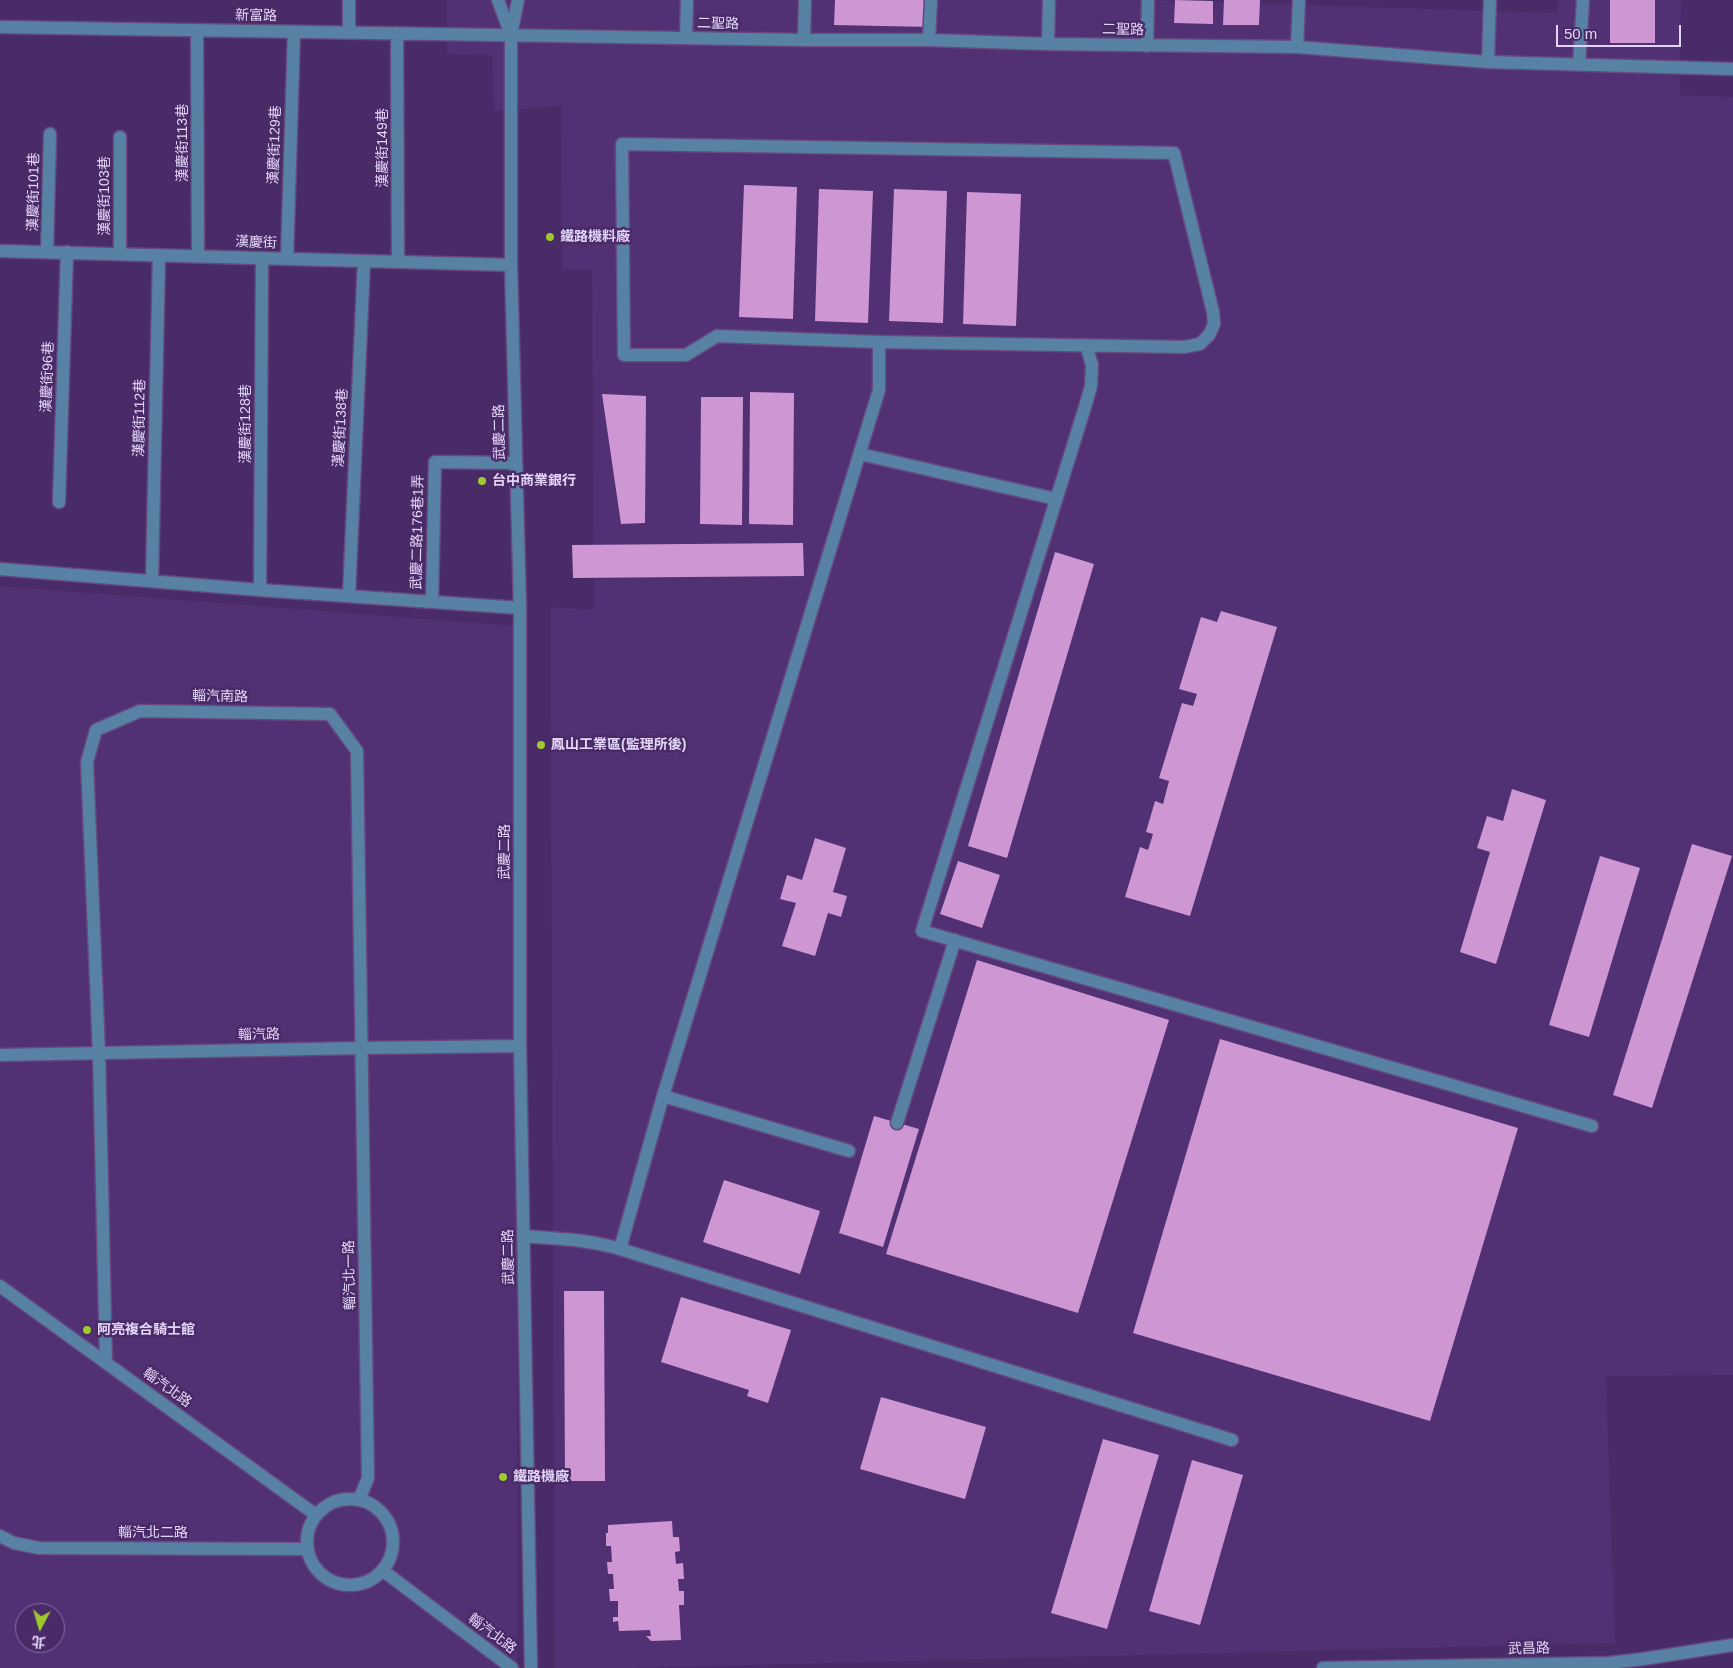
<!DOCTYPE html>
<html>
<head>
<meta charset="utf-8">
<style>
	body { margin:0 }
	#map { position:relative; width:1733px; height:1668px; overflow:hidden; background:#492b67; font-family:Helvetica,"Noto Sans TC",sans-serif }
	canvas { display:block }
	.north { position:absolute; left:15px; top:1603px; width:50px; height:50px; box-sizing:border-box; background:#492b67; border:1px solid #876fa1; border-radius:50%; rotate:186deg; font-size:14px; font-weight:700; line-height:20px; text-align:center; color:#e3d4f8 }
	.north::after { content:''; display:block; margin:auto; width:18px; height:22px; background:#9fca2d; clip-path:polygon(50% 0,100% 100%,50% 72%,0 100%) }
	.scale { position:absolute; left:1556px; top:25px; width:125px; height:22px; box-sizing:border-box; border:2px solid #e3d4f8; border-top:0; padding-left:6px; font-size:15px; line-height:18px; white-space:nowrap; color:#e3d4f8; -webkit-text-stroke:4px #492b67; paint-order:stroke }
</style>
</head>
<body>
<div id="map">
<canvas width="1733" height="1668"></canvas>
<div class="north">北</div>
<div class="scale">50 m</div>
</div>
<script>
const g = document.querySelector('canvas').getContext('2d');
g.lineJoin = 'round';
function fill(path, color) { g.fillStyle = color; g.fill(path, 'evenodd'); }
function trace(path, color, width, dash) { g.strokeStyle = color; g.lineWidth = width; g.lineCap = dash ? 'butt' : 'round'; g.setLineDash(dash || []); g.stroke(path); }
function write(font, color, halo, rows, align = 'center') {
  g.font = font + ' Helvetica,"Noto Sans TC",sans-serif'; g.lineWidth = 5; g.setLineDash([]); g.textBaseline = 'middle'; g.strokeStyle = halo; g.fillStyle = color; for (const [text, x, y, turn = 0] of rows) {
    g.save(); g.translate(x, y); g.rotate((+turn || 0) * Math.PI / 180); g.textAlign = isNaN(turn) ? turn : align; if (halo) g.strokeText(text, 0, 0); g.fillText(text, 0, 0); g.restore();
  }
}
fill(new Path2D(`
	M446,0H1148L1557,13L1558,0H1681L1680,95L1733,97V1375L1606,1376L1615,1643L637,1668H555L550,607L594,610L592,270L562,269L561,106L494,111L492,55L447,54Z
	M0,586L518,626L517,1668H0ZM25,1613H55V1643H25Z`), '#513074');
fill(new Path2D(`
	M835,0H932L931,27L834,25Z
	M1175,0L1213,1V24L1174,23Z
	M1224,0H1260L1259,25H1223Z
	M1610,0H1655V43H1610Z
	M744,185L797,187L793,319L739,317Z
	M819,189L873,191L868,323L815,321Z
	M894,189L947,191L943,323L889,321Z
	M967,192L1021,194L1016,326L963,324Z
	M750,392L794,393L793,525L749,524Z
	M602,394L646,396L645,523L621,524Z
	M701,397H743L742,525L700,524Z
	M803,543L804,576L573,578L572,545Z
	M1055,552L1094,564L1007,858L968,846Z
	M1221,611L1277,627L1190,916L1125,897L1140,847L1148,850L1153,834L1146,832L1155,801L1163,804L1169,781L1159,778L1182,703L1193,706L1197,694L1179,689L1201,617L1217,622Z
	M1512,789L1546,800L1496,964L1460,952L1490,852L1477,848L1487,816L1503,821Z
	M815,838L846,848L833,892L847,896L841,917L828,913L815,956L782,946L796,903L780,899L787,875L802,880Z
	M1692,844L1732,856L1652,1108L1613,1095Z
	M1600,856L1640,868L1589,1037L1549,1025Z
	M958,861L1000,875L982,928L940,914Z
	M977,960L1169,1020L1078,1313L886,1254Z
	M1220,1039L1518,1128L1430,1421L1133,1333Z
	M874,1116L919,1129L883,1247L839,1233Z
	M724,1180L820,1211L800,1274L703,1242Z
	M564,1291H604L605,1481H565Z
	M681,1297L791,1330L768,1403L747,1396L749,1390L661,1362Z
	M881,1397L986,1427L965,1499L860,1469Z
	M1103,1439L1159,1455L1107,1629L1051,1613Z
	M1192,1460L1243,1475L1200,1625L1149,1611Z
	M672,1521L673,1537H679L680,1551L675,1552L676,1564L683,1563L684,1579H678L679,1591H684V1605H679L681,1640L651,1641L646,1636H651L650,1630L619,1631L618,1621L613,1622V1617H618V1601H610L609,1589H614L613,1574H608L607,1562H612L611,1546H606V1533H608V1525Z`), '#ce96d2');
const minor = new Path2D(`
	M498,0L511,35
	M518,0L511,35V265L520,608V1046L531,1668
	M0,27L804,40H929L1048,44L1297,47L1488,62L1733,69
	M197,30L198,256
	M349,33V0
	M397,33L398,262
	M686,38L687,0
	M804,40L805,0
	M929,40L931,0
	M1048,44L1049,0
	M1147,46L1148,0
	M1297,47L1299,0
	M1488,62L1490,0
	M1579,65L1583,0
	M120,137V254
	M622,144L1174,153L1213,312L1214,324L1209,335L1200,344L1184,347L879,342L717,336L686,355H624Z
	M0,251L511,265
	M47,252L50,134
	M287,259L294,32
	M879,342V390L663,1096L620,1249L1232,1440
	M1086,345L1092,365L1091,386L1085,407L922,931L1592,1126
	M860,454L1056,499
	M59,502L67,252
	M0,569L260,590L520,608
	M152,581L159,255
	M260,590L262,258
	M349,595L364,261
	M432,602L435,462L516,463
	M0,1055L361,1048L520,1046
	M663,1096L849,1151
	M897,1123L955,940
	M523,1236C555,1239 589,1239 620,1249
	M0,1286L316,1515
	M106,1362L99,1053L87,762L96,730L140,711L330,714L357,751L368,1478L359,1500
	M307 1542a43 43 0 1 1 86 0a43 43 0 1 1-86 0Z
	M0,1536L14,1543L39,1548L307,1549
	M382,1570L512,1668
	M1323,1668L1609,1663L1643,1659L1733,1645`);
trace(minor, '#654981', 15);
trace(minor, '#5782a4', 12);
for (const [x, y, r, color] of [
	[550,237,5,"#9fca2d"],
	[482,481,5,"#9fca2d"],
	[541,745,5,"#9fca2d"],
	[87,1330,5,"#9fca2d"],
	[503,1477,5,"#9fca2d"]
]) { const dot = new Path2D(); dot.arc(x, y, r, 0, 2 * Math.PI); g.fillStyle = color; g.fill(dot); trace(dot, '#492b67', 2); }
write('14px', '#e3d4f8', '#492b67', [
	["新富路",256,16,1],
	["二聖路",718,24,1],
	["二聖路",1123,30,1],
	["漢慶街113巷",183,143,-90],
	["漢慶街129巷",275,145,-88],
	["漢慶街149巷",383,148,-90],
	["漢慶街101巷",34,192,-89],
	["漢慶街103巷",105,196,-90],
	["漢慶街",256,243,2],
	["漢慶街96巷",48,377,-88],
	["漢慶街112巷",140,418,-89],
	["漢慶街128巷",246,424,-90],
	["漢慶街138巷",341,428,-87],
	["武慶二路",500,432,-91],
	["武慶二路176巷1弄",418,532,-89],
	["輜汽南路",220,697,1],
	["武慶二路",505,852,-90],
	["輜汽路",259,1035,-1],
	["武慶二路",509,1257,-91],
	["輜汽北一路",350,1275,-91],
	["輜汽北路",167,1388,36],
	["輜汽北二路",153,1533],
	["輜汽北路",492,1634,37],
	["武昌路",1529,1649,-1]
]);
write('bold 14px', '#e3d4f8', '#492b67', [
	["鐵路機料廠",560,237],
	["台中商業銀行",492,481],
	["鳳山工業區(監理所後)",551,745],
	["阿亮複合騎士館",97,1330],
	["鐵路機廠",513,1477]
], 'left');
</script>
</body>
</html>
